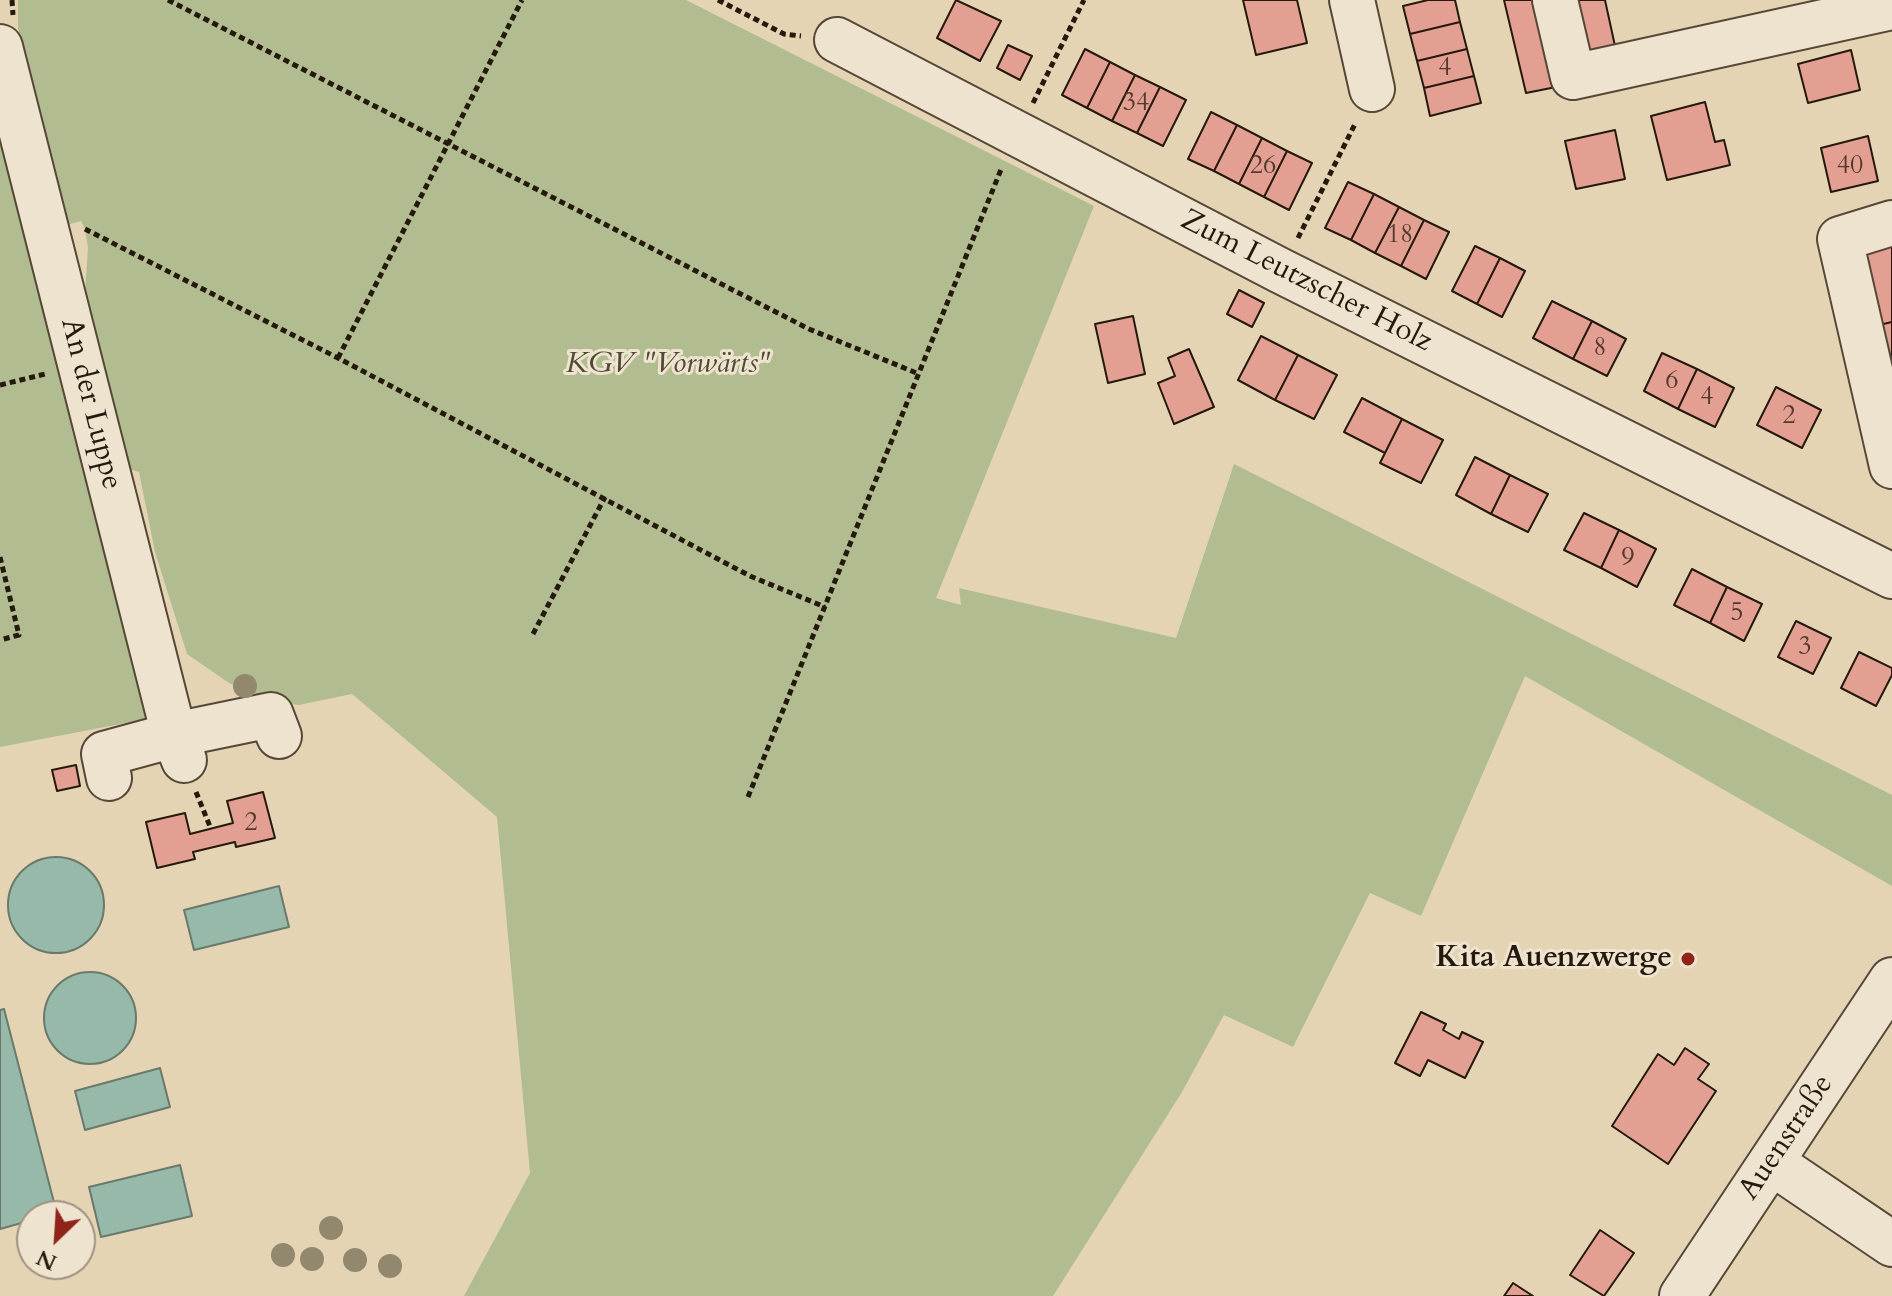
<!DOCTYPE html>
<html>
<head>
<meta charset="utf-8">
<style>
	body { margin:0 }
	#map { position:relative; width:1892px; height:1296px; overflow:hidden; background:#e5d4b4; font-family:Cardo,serif }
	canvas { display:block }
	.north { position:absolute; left:16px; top:1200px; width:80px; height:80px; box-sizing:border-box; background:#eee3ce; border:2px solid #9e9281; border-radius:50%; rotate:205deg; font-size:22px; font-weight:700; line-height:32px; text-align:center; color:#25190d }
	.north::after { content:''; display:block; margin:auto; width:28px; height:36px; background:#8f2418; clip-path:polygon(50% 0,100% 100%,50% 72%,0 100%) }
</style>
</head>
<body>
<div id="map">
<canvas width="1892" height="1296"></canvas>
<div class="north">N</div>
</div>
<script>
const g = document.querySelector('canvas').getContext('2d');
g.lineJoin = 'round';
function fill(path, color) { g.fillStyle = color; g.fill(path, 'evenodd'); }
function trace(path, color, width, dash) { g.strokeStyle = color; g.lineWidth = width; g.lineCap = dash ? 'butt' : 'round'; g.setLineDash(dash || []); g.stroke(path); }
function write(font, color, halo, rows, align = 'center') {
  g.font = font + ' Cardo,serif'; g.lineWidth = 6; g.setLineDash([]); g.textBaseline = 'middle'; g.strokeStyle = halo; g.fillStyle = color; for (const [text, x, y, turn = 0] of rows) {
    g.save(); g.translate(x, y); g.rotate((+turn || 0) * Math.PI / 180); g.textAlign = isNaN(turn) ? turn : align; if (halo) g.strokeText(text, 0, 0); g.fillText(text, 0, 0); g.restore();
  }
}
fill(new Path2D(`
	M18,0H686L1094,206L936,598L961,605L959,588L1176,638L1234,464L1892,795V886L1525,676L1421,916L1370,893L1293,1047L1224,1015L1182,1092L1053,1296H464L530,1173L497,817L352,694L299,705L276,702L229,683L187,654L155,552L139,472L129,469L85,294L88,248L85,229L81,221L67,225L18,29Z
	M0,107L150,703L147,719L0,747Z`), '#b1bd90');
const water = new Path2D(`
	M8 905a48 48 0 1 1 96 0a48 48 0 1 1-96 0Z
	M279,886L289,927L194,950L184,910Z
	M44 1018a46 46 0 1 1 92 0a46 46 0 1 1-92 0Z
	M4,1009L57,1214L32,1216V1220L0,1229V1010Z
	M160,1068L170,1107L85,1130L75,1091Z
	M180,1165L192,1216L101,1237L89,1187Z`);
fill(water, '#96b9a9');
trace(water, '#69796b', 2);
const building = new Path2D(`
	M956,0L1001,21L980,61L937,38Z
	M1243,0H1297L1307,43L1256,55Z
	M1428,0H1455L1460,22L1410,34L1403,6Z
	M1504,0H1535L1556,87L1526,93Z
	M1572,0H1605L1615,46L1584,54Z
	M1460,22L1467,49L1417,61L1410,34Z
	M1008,45L1032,56L1020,80L997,68Z
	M1085,49L1110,62L1087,108L1062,95Z
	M1467,49L1474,76L1424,88L1417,61Z
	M1851,50L1860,90L1808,103L1798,64Z
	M1110,62L1135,75L1112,121L1087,108Z
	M1135,75L1160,87L1137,133L1112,121Z
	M1474,76L1481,103L1430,116L1424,88Z
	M1160,87L1186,100L1163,146L1137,133Z
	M1705,102L1715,142L1724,140L1730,165L1667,180L1651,116Z
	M1211,112L1237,125L1214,171L1188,159Z
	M1237,125L1262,138L1239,184L1214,171Z
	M1615,130L1625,179L1576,189L1565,141Z
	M1868,136L1878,181L1831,192L1821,148Z
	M1262,138L1287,151L1264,197L1239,184Z
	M1287,151L1312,163L1289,210L1264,197Z
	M1348,182L1374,194L1351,240L1325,228Z
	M1374,194L1399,207L1375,253L1351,240Z
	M1399,207L1424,220L1401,266L1375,253Z
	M1424,220L1449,232L1426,279L1401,266Z
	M1892,234V322L1879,325L1859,243Z
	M1475,246L1500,258L1477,304L1452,291Z
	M1500,258L1525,271L1502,317L1477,304Z
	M1239,290L1264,303L1252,327L1227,314Z
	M1552,301L1592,321L1573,359L1533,338Z
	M1133,316L1145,374L1108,383L1095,324Z
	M1592,321L1626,339L1607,376L1573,359Z
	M1892,322V377L1879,325Z
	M1261,336L1298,355L1275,400L1238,380Z
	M1189,349L1214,407L1174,424L1158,383L1175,376L1168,358Z
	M1662,353L1697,369L1678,409L1644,391Z
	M1298,355L1337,375L1314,419L1275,400Z
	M1697,369L1734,388L1715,427L1678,409Z
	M1776,387L1821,410L1802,448L1757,425Z
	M1362,398L1402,419L1385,453L1344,432Z
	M1402,419L1443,440L1421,483L1380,463Z
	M1475,457L1510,475L1491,514L1456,495Z
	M1510,475L1548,494L1528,532L1491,514Z
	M1584,513L1619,530L1601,568L1564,550Z
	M1619,530L1656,549L1637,587L1601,568Z
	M1692,569L1727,587L1710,623L1674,605Z
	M1727,587L1762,604L1744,641L1710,623Z
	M1796,621L1831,638L1813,674L1778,657Z
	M1859,652L1892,668V675L1876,706L1841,688Z
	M76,765L80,786L57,791L52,770Z
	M263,792L275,838L236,847L235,842L193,852L195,859L157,868L146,822L185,813L190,834L233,823L227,801Z
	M1421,1012L1446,1024L1443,1030L1459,1039L1462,1032L1483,1042L1465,1078L1428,1060L1420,1076L1395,1063Z
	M1685,1048L1709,1064L1698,1079L1716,1091L1668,1164L1612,1126L1658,1054L1674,1065Z
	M1600,1230L1634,1253L1604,1296L1570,1275Z
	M1513,1283L1533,1296H1504Z`);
fill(building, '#e29f92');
trace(building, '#25190d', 2);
const minor = new Path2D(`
	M1352,0L1372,89
	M1555,0L1573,77L1892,7
	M837,40L1281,271L1892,576
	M0,47L174,735L184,760
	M1892,223L1840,239L1892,466
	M109,778L104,754L174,735L271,715L279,736
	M1771,1162L1892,1244
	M1682,1296L1892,980`);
trace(minor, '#554837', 48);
trace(new Path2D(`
	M12,0L13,15
	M168,0L809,329L919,374
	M718,0L784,34L801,36
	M1033,103L1084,0
	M85,229L338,358L750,576L825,607
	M1298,238L1356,122
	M338,358L522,0
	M0,385L45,374
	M0,557L19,635L0,640
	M533,634L605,497
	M196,792L211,829
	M748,797L1002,167`), '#25190d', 5, [6, 4]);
trace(minor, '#eee3ce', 44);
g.fillStyle = '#92886e';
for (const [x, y] of [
	[245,686],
	[331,1228],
	[283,1255],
	[312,1259],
	[355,1260],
	[390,1266]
]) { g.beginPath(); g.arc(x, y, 12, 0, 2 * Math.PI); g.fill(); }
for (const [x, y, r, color] of [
	[1688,959,8,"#8f2418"]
]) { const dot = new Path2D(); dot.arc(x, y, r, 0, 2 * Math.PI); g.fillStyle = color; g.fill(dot); trace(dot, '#eee3ce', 3); }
write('26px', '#543a2e', null, [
	["4",1445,69],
	["34",1136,104],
	["26",1263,167],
	["40",1850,167],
	["18",1400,236],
	["8",1600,349],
	["6",1672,382],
	["4",1707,398],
	["2",1789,417],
	["9",1628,559],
	["5",1737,614],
	["3",1805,648],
	["2",251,824]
]);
write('30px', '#25190d', '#eee3ce', [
	["Zum Leutzscher Holz",1306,282,27],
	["An der Luppe",90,404,76],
	["Auenstraße",1787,1138,-56]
]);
write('italic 30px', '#4f4a34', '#eee3ce', [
	["KGV \"Vorwärts\"",668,365]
]);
write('bold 30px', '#25190d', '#eee3ce', [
	["Kita Auenzwerge",1672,959]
], 'right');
</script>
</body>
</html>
